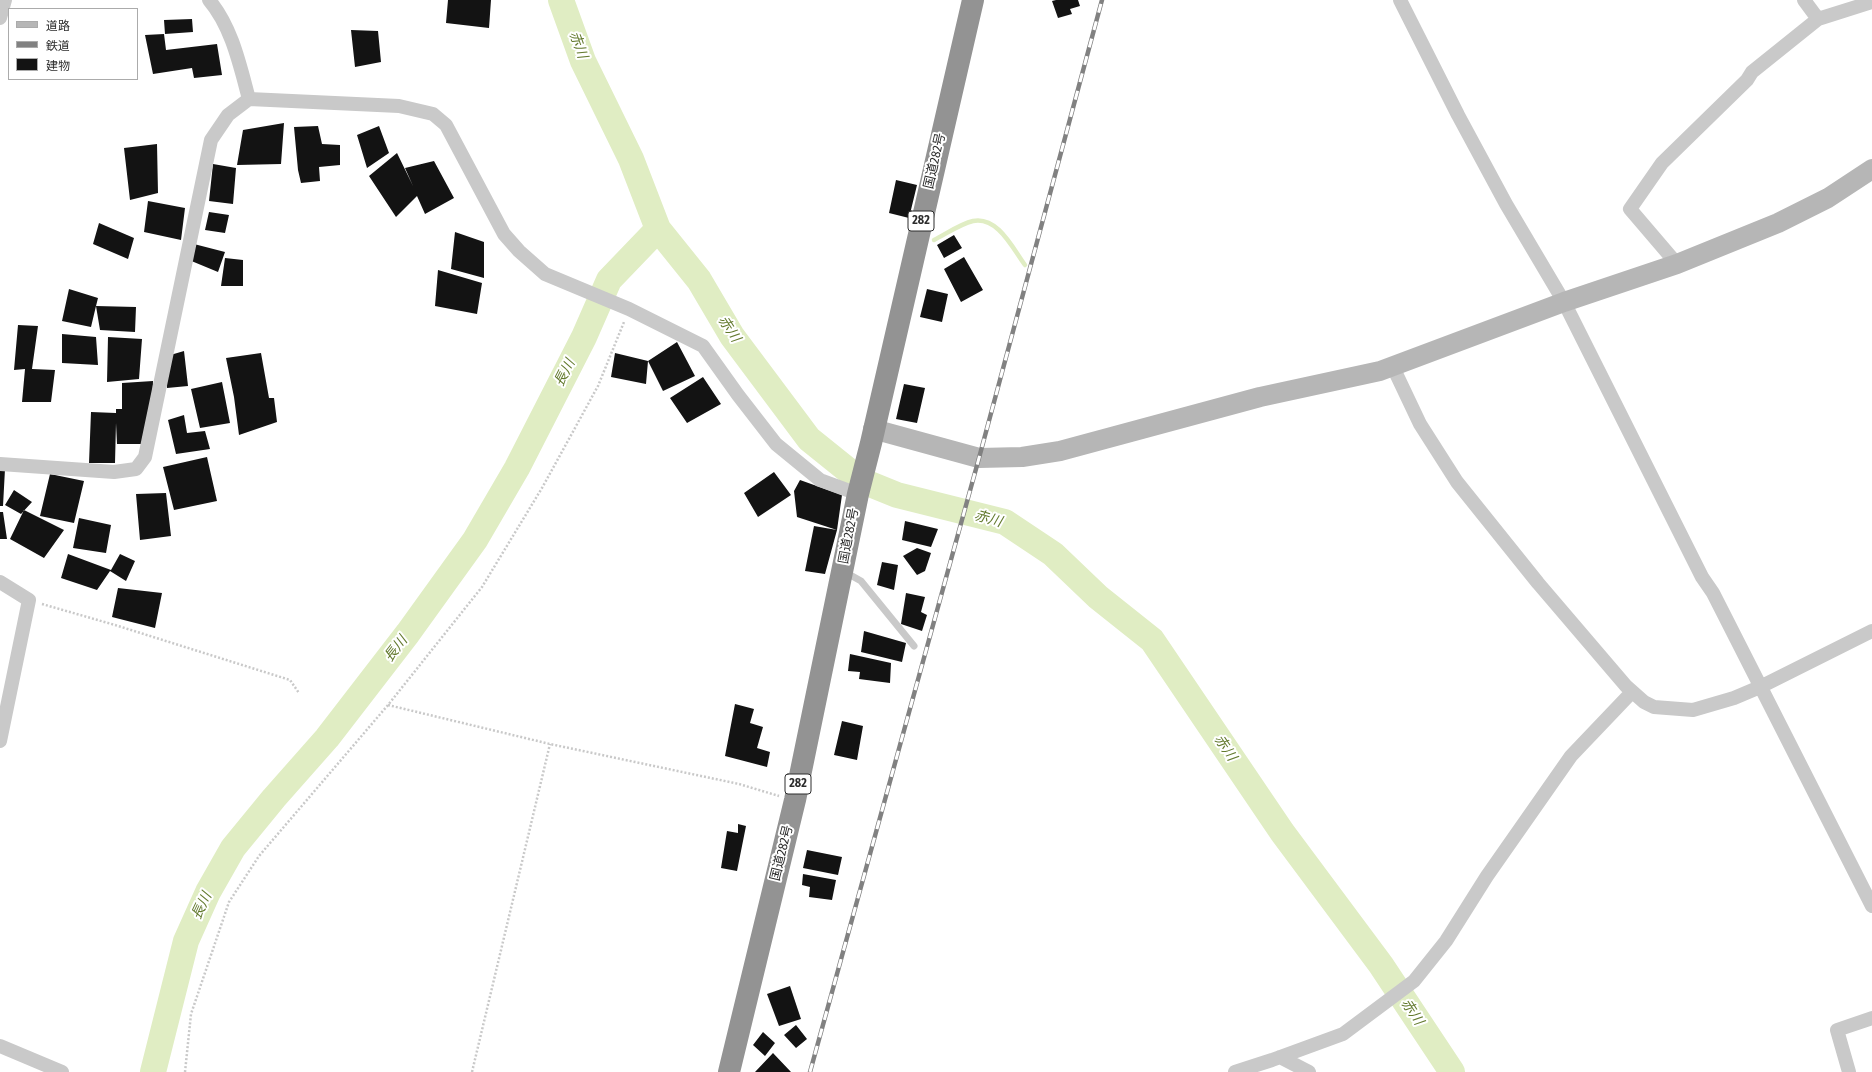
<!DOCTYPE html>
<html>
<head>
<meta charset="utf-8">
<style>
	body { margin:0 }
	#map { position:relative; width:1872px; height:1072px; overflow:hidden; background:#fff; font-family:"Fira Sans Condensed","Noto Sans JP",sans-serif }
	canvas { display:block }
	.legend { position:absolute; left:8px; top:8px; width:130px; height:72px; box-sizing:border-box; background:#fff; border:1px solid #ababab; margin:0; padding:5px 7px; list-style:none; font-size:12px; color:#2c2c2c }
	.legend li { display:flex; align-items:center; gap:8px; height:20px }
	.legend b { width:20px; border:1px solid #ababab }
</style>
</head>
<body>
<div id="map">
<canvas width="1872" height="1072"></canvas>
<ul class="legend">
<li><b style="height:5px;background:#b6b6b6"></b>道路</li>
<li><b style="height:5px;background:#818181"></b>鉄道</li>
<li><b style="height:11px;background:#131313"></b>建物</li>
</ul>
</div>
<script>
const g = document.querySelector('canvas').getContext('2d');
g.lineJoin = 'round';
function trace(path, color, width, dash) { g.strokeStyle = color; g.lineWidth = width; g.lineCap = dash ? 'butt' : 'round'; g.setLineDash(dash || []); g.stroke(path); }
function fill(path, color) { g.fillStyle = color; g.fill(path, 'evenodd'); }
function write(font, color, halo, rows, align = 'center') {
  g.font = font + ' "Fira Sans Condensed","Noto Sans JP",sans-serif'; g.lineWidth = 4; g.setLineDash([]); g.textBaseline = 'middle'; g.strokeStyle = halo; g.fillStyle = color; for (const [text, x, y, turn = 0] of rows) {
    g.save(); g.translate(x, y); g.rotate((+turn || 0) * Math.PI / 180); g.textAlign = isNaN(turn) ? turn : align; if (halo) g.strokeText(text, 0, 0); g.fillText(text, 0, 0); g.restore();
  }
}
trace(new Path2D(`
	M934,240C946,234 960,224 973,221C998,216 1013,249 1025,265`), '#e0edc3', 4.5);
trace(new Path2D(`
	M561,0L583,61L631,159L658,229L699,280L732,336L809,439L860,480L897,495L1005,522L1053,554L1098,597L1152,640L1282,832L1381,965L1452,1072
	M153,1072L186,941L208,892L233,848L274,798L327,738L408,633L475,540L517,468L584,337L609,280L658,229`), '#e0edc3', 26);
fill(new Path2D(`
	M448,0H491L489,28L446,23Z
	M1056,0H1078L1080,6L1070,9L1072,14L1058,18L1052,1Z
	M192,19L193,32L165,34L164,20Z
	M351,30L378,31L381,62L355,67Z
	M164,34L166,50L217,44L222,75L194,78L192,68L153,74L145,35Z
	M284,123L281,164L237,165L243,130Z
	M318,126L322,144L340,145V165L319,167L320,181L301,183L298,170L294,127Z
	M379,126L389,153L367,168L357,135Z
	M157,144L158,193L130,200L124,148Z
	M397,153L413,186L405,168L434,161L454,198L425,214L417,196L396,217L369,176Z
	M213,164L236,168L233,204L209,201Z
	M896,180L917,185L909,218L889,213Z
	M148,201L185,208L181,240L144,232Z
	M209,212L229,215L225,233L205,230Z
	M99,223L134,238L128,259L93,244Z
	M455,232L484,242V278L451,269Z
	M954,235L962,248L944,258L937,245Z
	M194,244L225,252L218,272L189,260Z
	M964,257L983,290L961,302L944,269Z
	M225,258L243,260V286H221Z
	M438,270L482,283L477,314L435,306Z
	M69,289L98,298L96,306L136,307L135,332L100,330L96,306L91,327L62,321Z
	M927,289L948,294L942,322L920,317Z
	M18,325L38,326L32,369L55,370L51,402H22L25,369L14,370Z
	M62,334L96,337L98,365L62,363Z
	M108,337L142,339L139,379L107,382Z
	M677,342L695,376L663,391L648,361Z
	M184,351L188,386L167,388V356Z
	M261,353L269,398H274L277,422L239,435L234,397L226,358Z
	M615,353L648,361L646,384L611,377Z
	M703,377L721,404L687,423L670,398Z
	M153,381L152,412L144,444H117L116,423L115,463H89L91,412L116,413V409H122V383Z
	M222,382L230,423L200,428L191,389Z
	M904,384L925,388L917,423L896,419Z
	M184,415L187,433L205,431L210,449L176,454L168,420Z
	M207,457L217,501L174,510L163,467Z
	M0,469H5L3,506H0Z
	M774,472L791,495L758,517L744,493Z
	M50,474L84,481L74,523L40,516Z
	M800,480L842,495L837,530L825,574L805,571L814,526L837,530L797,517L794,491Z
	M14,490L32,502L21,514L5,505Z
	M166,493L171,536L140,540L136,494Z
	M24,510L64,530L44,558L10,539Z
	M0,512H3L7,539H0Z
	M79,518L111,525L106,553L73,548Z
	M905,521L938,529L931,547L902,540Z
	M917,548L931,553L925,571L917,575L903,556Z
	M68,554L111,570L120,554L135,561L126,581L110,571L97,590L61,578Z
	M882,562L898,565L894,590L877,585Z
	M118,588L162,593L155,628L112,617Z
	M906,593L925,597L921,612L927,615L922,631L901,624Z
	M864,631L906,643L902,662L861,652Z
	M850,654L891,663L890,683L859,679L860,672L848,671Z
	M735,704L754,709L750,723L763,727L757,748L770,752L767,767L725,756Z
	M842,721L863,726L857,760L834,755Z
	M738,824L746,826L737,871L721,868L727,831L738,833Z
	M807,850L842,857L838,875L803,868Z
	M803,874L836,880L832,900L809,897L810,887L802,885Z
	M790,986L801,1019L779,1026L767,994Z
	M796,1025L807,1039L796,1048L784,1035Z
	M763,1032L775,1043L765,1056L753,1045Z
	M773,1053L791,1072H755Z`), '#131313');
trace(new Path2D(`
	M42,604L115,625L290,680L299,693
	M388,705L550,744L739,784L779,796
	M185,1072L191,1014L229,902L259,856L388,705L482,587L542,488L598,386L624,322
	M472,1072L550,744`), '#c9c9c9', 2.5, [2, 2]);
trace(new Path2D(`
	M845,572L861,581L914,646`), '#c9c9c9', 7);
trace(new Path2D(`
	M209,0C232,27 240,66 249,99
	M1400,0L1458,115L1506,204L1564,302L1702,577L1713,593L1872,906
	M1804,0L1818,19
	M0,18L5,0
	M1677,264L1630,209L1662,163L1747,80L1752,72L1818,19L1872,2
	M1392,365L1420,424L1457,482L1538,583L1626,686L1644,702L1654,707L1693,710L1734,698L1760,687L1872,631
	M0,464L114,472L136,469L145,457L211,140L228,115L249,99L399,106L433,114L446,125L504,234L519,251L545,274L629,309L703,346L738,395L776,444L820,480L858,494
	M0,582L29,600L0,741
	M0,1046L62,1072
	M1280,1057L1309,1072
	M1235,1072L1272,1060L1343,1034L1414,981L1446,941L1487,876L1571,756L1632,692
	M1849,1072L1837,1030L1872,1018`), '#c9c9c9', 14);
trace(new Path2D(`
	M873,429L979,458L1022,457L1060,451L1260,397L1380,371L1564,302L1677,264L1778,223L1828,198L1872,169`), '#b6b6b6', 20);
trace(new Path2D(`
	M729,1072L795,800L858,494L871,443L973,0`), '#939393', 22);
const rail = new Path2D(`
	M810,1072L979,458L1102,0`);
trace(rail, '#818181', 4.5);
trace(rail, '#fff', 3, [9]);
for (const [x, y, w] of [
	[921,221,26],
	[798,784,26]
]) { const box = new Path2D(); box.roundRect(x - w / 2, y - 10, w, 20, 3); g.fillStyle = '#fff'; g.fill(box); trace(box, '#2c2c2c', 1); }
write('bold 12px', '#2c2c2c', null, [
	["282",921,221],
	["282",798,784]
]);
write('13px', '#2c2c2c', '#fff', [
	["国道282号",935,161,-77],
	["国道282号",849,536,-79],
	["国道282号",782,853,-76]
]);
write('italic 14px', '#637a2e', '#fff', [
	["赤川",578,45,70],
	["赤川",729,329,57],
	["長川",565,373,-63],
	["赤川",988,519,16],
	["長川",396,649,-52],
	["赤川",1225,748,56],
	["長川",202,906,-65],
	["赤川",1412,1012,57]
]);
</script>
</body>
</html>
